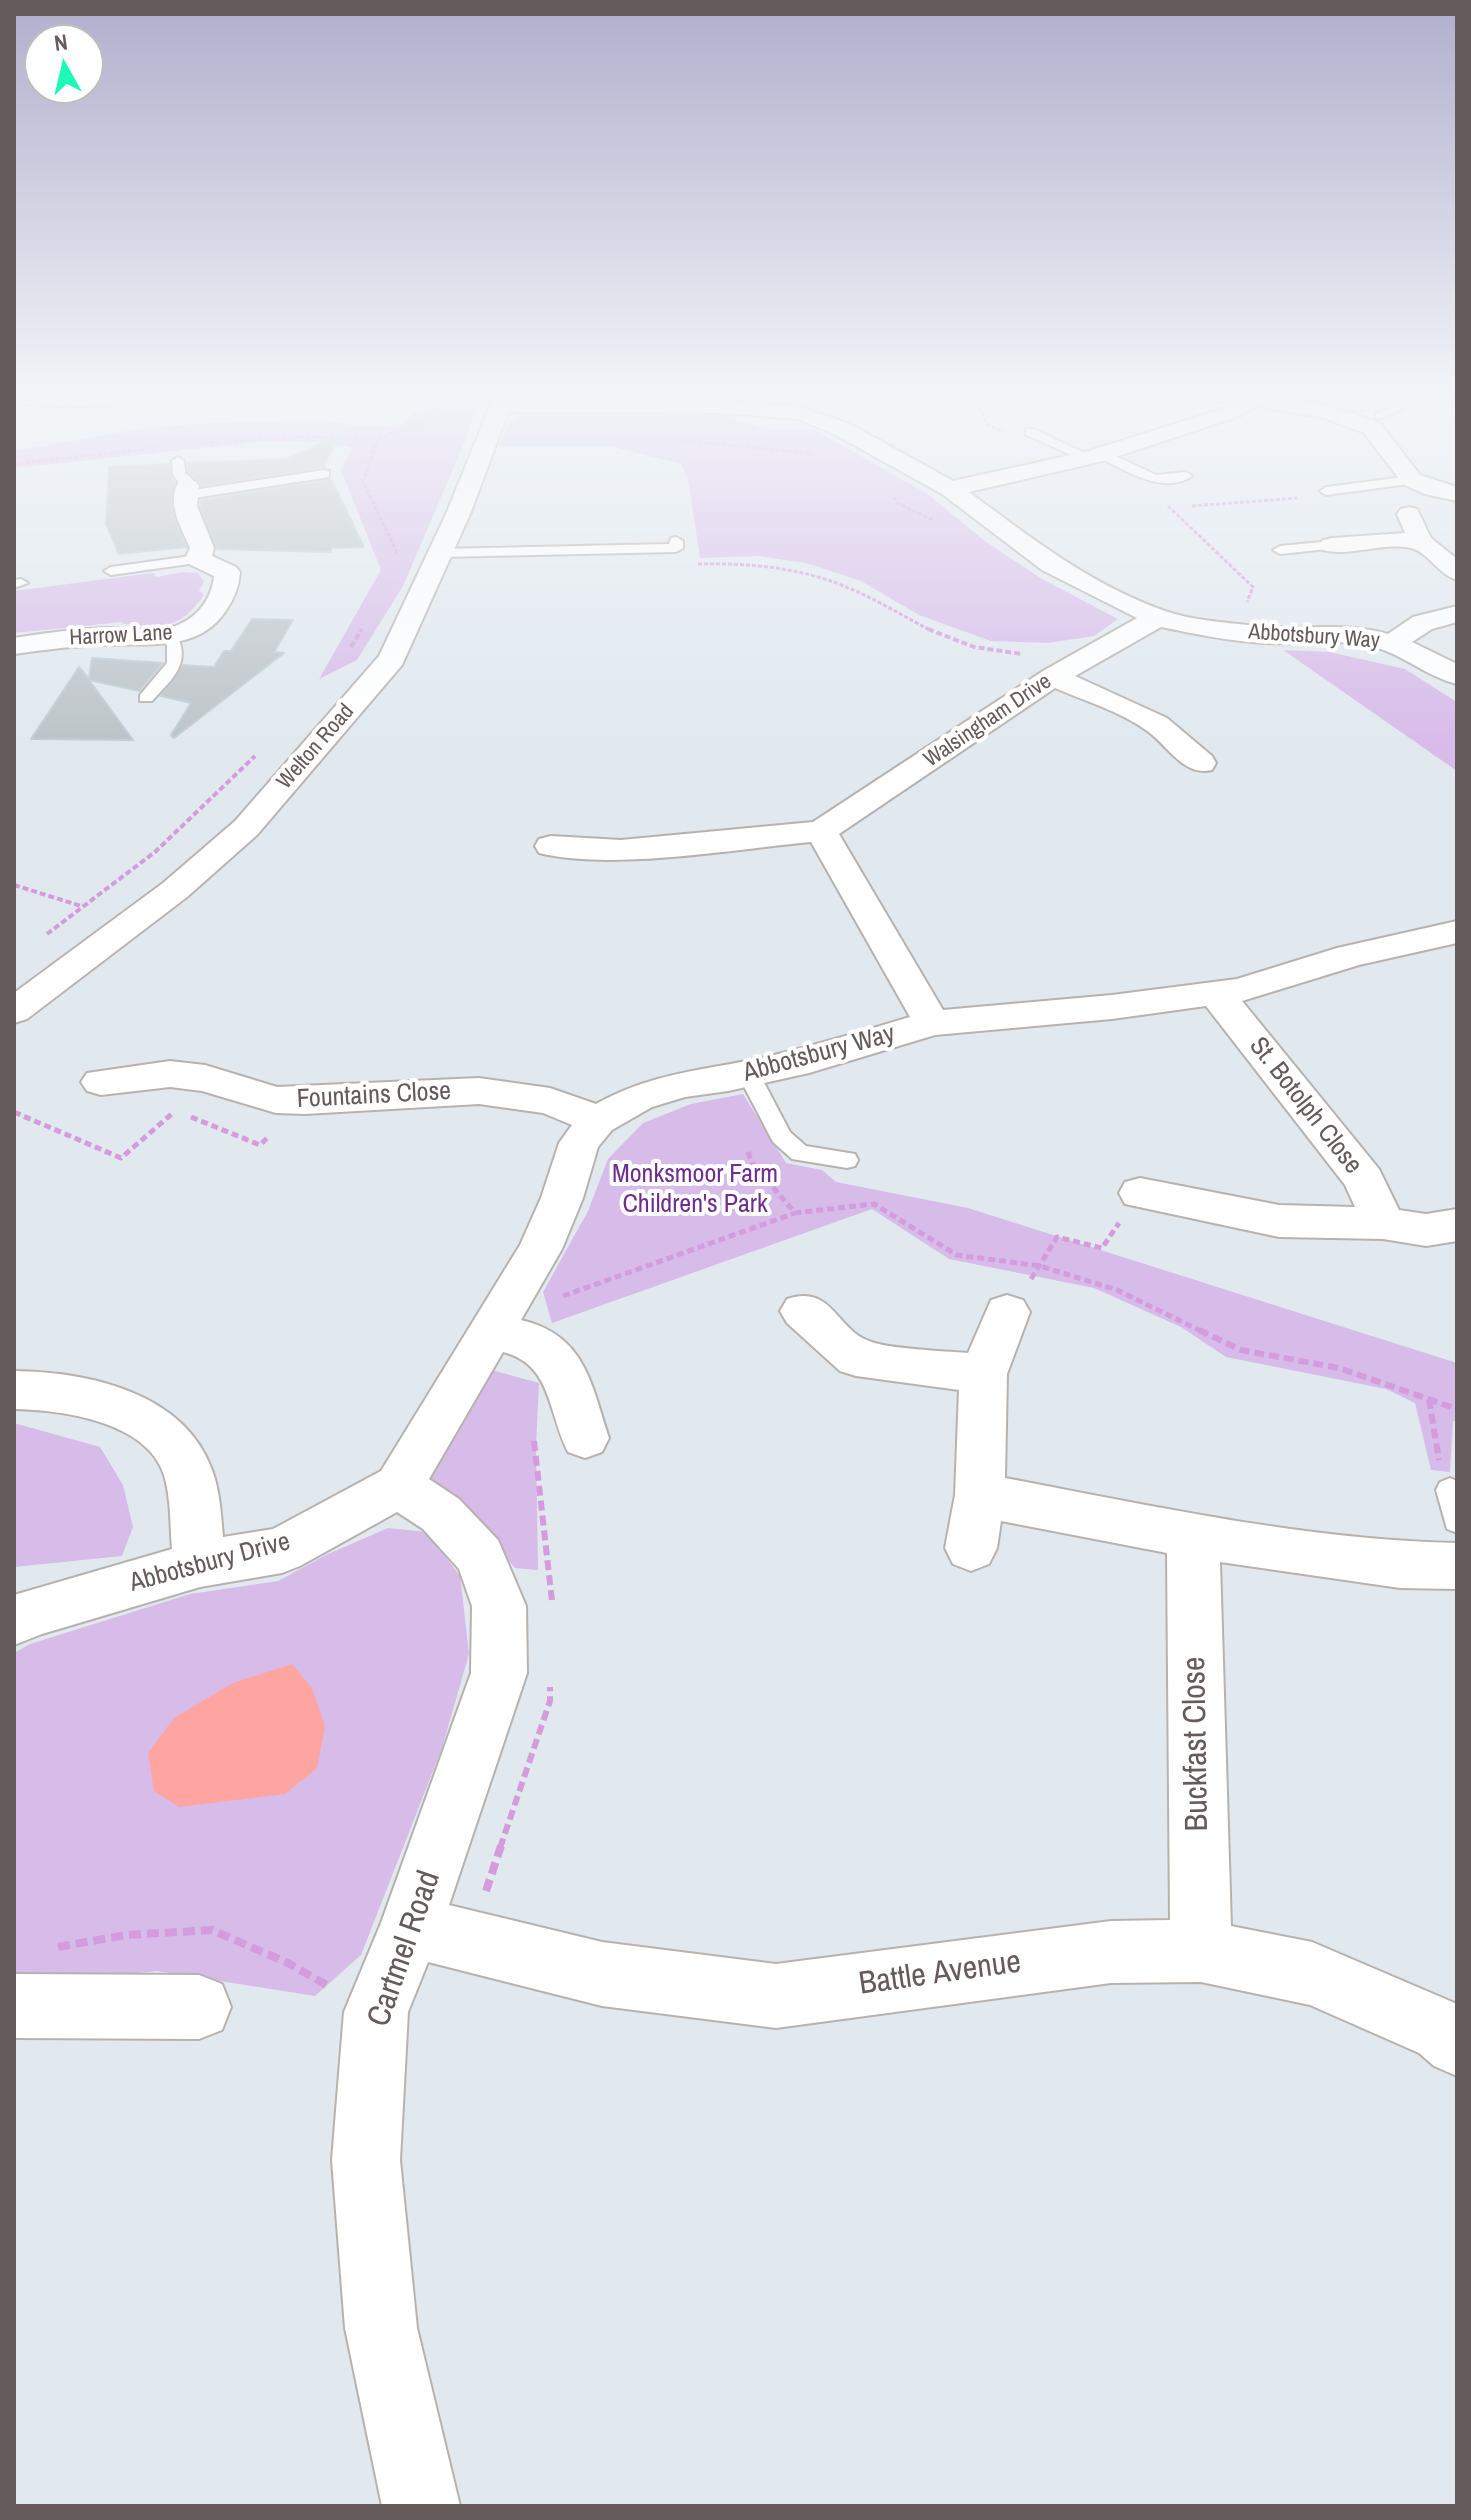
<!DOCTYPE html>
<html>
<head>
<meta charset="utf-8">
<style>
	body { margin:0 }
	#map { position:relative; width:1471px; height:2520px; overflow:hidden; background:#e1e9ef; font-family:"Archivo Narrow",sans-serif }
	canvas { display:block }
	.frame { position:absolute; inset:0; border:16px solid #645b5a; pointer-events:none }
	.north { position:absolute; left:24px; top:24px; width:80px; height:80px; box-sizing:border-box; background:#fff; border:2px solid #c1bdbd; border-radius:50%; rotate:352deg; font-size:22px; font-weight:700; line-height:32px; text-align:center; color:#645b5a }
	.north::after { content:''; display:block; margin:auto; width:28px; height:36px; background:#1bfbb6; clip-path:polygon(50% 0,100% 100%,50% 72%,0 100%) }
</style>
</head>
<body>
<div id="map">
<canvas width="1471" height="2520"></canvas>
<div class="frame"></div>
<div class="north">N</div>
</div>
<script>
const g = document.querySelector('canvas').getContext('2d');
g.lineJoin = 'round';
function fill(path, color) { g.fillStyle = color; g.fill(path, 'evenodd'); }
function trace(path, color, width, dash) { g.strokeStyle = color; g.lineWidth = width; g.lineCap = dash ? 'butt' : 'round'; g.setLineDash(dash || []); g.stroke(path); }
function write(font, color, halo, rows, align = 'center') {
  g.font = font + ' "Archivo Narrow",sans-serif'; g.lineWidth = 8; g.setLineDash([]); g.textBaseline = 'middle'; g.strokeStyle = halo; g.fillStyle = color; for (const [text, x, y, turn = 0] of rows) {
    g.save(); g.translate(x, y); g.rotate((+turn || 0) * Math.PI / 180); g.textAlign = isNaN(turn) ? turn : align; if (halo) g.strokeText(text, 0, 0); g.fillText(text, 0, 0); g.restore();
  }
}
fill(new Path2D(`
	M433,396H481L458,458L403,586L357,660L319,679L381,570L341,470L352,448L330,442H261L14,468V451L145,428L209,423L324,420L359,426L398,427Z
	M1278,396H1384L1387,400L1383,406L1359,414Z
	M523,414H730L737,420L765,429H814L929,495L985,541L1042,579L1118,619L1094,636L1048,643L991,641L919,615L861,581L806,563L758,556L700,558L688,479L681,464L610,446H500L509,422Z
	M183,572L198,573L204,582L199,590L204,595C179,630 165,627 124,624L122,622L14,633V591L153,573L157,577Z
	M1283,650L1330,652L1405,669L1457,702V771Z
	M743,1094L786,1163L822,1170L836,1182L968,1208L1457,1363V1421H1453L1450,1472L1431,1470L1415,1403L1386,1389L1226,1357L1181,1327L1094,1288L949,1259L872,1209L552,1323L543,1292L588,1211L608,1159L643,1123L691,1104Z
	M488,1369L539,1383L536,1446L538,1570L515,1568L485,1532L431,1483L432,1460Z
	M14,1423L100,1447L123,1485L133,1527L122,1556L14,1567Z
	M388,1528L427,1532L460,1576L469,1654L442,1748L361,1955L315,1996L157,1971L30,1984L14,1979V1653L30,1644L190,1594L278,1581L326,1555Z`), '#d7bbe9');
fill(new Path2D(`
	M292,1664L312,1688L325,1726L317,1768L285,1794L179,1807L154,1791L148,1753L174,1718L233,1683Z`), '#ffa5a1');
const building = new Path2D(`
	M341,435L324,464L325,467L202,486L188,472L187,463L286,459Z
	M169,464L175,483L171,507L186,547L119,554L106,524L109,467Z
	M331,479L364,547L332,548L330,552L217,549L200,506L201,500Z
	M252,619L293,620L274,652L284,653L174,738L171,735L191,703L161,696L183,665L214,667L224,651H231Z
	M92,658L163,663L139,691L89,680L133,740L31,739L79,667L89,679Z`);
fill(building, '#bcc3c7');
trace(building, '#bfcdd4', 2);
const lane = new Path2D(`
	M1392,396H1403L1405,407L1384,418H1376V414L1394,405Z
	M1026,429H1034L1095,458L1085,461L1026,435Z
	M1097,451H1105L1156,475L1186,472L1192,476C1163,496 1124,469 1097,457Z
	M178,457L184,461L185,473L192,479L191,489H183L173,474L172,461Z
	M325,470L329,471V477L187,499L181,495L187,491Z
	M1412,476L1416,477V483L1326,495L1320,491L1326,487Z
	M676,537L683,541V548L676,552L440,557L433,553L440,549L669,544L671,538Z
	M1332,541L1337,542V548L1280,554L1273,550L1280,546Z
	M198,555L205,559L203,562L111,575L104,571L111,567Z
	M14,580L21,579L28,583L14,588Z
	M170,631L175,632C193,663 172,679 152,701H140V695L167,663V646L163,635Z
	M748,1066L756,1068L759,1073L790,1132L806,1146L855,1154L858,1160L855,1166L847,1168L792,1159L773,1142L737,1073L740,1068Z
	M1450,1478L1457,1481V1533L1447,1529L1436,1490L1440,1482Z`);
const street = new Path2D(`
	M14,396H162L152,402L71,407L14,403Z
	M1243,396H1271L1329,406L1380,423L1420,475L1457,487V501L1425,494L1404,485L1364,433L1324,418L1256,406L1242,415L1103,461L969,492C1031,538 1091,585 1165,611C1193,621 1226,622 1255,626C1300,631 1344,621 1388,634L1413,617L1457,606V622L1432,629L1412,642L1457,664V684C1424,676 1399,650 1362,644C1330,639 1296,645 1264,643C1229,641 1195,634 1161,627L1075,676L1167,718L1212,756L1216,763L1212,770C1183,777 1168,745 1146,730C1119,711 1085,701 1055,688L839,834L943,1010L1112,995L1237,979L1337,948L1457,921V943L1359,965L1242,1001L1379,1169L1399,1210L1426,1214L1457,1209V1241L1426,1246L1383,1239L1279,1237L1125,1204L1119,1193L1125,1182L1140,1178L1279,1205L1355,1207L1345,1185L1206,1006L1112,1019L935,1035L809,1073L728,1091L685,1097L652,1107L612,1130L598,1147L583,1198L562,1249L521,1320C585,1335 591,1383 609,1438L602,1452L585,1458L568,1452C548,1413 552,1364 503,1352L429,1479L459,1499L498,1540L526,1606L527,1673L449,1905L602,1942L776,1964L1111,1921L1170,1920L1167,1553L1001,1521L997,1548L989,1564L971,1571L953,1564L945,1548L955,1495L959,1390L856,1376L840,1371L787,1323L780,1311L787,1299C832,1284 836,1329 869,1341C888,1349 944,1351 968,1353L991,1300L1007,1295L1023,1300L1030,1312L1007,1374L1005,1478C1154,1506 1306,1540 1457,1543V1589L1400,1588L1220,1562L1231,1926L1312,1942L1457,2004V2076L1434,2066L1419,2053L1310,2005L1201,1982L1111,1983L776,2028L602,2006L428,1962L408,2012L400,2160L417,2328L460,2506H382L345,2328L332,2160L344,2012L381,1923L471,1673L472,1606L459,1569L423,1529L397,1512L300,1566L282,1573L200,1587L42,1634L14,1645V1595L172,1549C170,1525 171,1498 164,1475C147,1421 61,1410 14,1409V1371C88,1372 184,1392 212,1470C220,1491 221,1515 223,1537L273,1529L381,1471L520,1245L541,1198L559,1143L572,1125L543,1113L479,1104L305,1114L276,1113L202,1091L170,1087L101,1095L87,1091L81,1082L87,1073L170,1061L205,1065L277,1087L479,1078L550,1088L596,1104C652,1073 700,1071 761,1058C811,1047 860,1032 910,1017L811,842C733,849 614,871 539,853L535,846L539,839L551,836L621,840L813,822L1043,671L1137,618L1042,570L942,494L834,434L797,419L721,413L500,412L489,406L493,402L721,401L800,407L850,424L953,481L1089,451L1228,407Z
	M187,479L195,481L199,486L197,506L214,548L212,556L236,567L240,572C239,587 234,599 225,612C196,654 144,642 100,645C71,646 43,650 14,654V638C45,633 75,629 106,628C129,627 159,634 180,624C200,615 212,597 214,576L189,564L185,559L190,548C181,527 166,503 179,481Z
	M1409,507L1417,509L1431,538L1457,559V580C1439,575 1428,552 1411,548C1382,542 1351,557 1323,550L1320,545L1323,540L1332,538L1405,533L1397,514L1401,509Z
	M14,1974L199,1975L222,1984L231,2007L222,2030L199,2039L14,2038Z`);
const secondary = new Path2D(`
	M494,396H514L471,512L402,665L257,835L187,897L27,1019L14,1023V993L163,883L235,821L379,656L447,512Z`);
trace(lane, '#b8b2af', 4);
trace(street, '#b8b2af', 4);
trace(secondary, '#bbb3b1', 4);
trace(new Path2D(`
	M975,396L987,424L1002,431
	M378,439L363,481L398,555
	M680,440L810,453
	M198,443L304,437L378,439L419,423L447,396
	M14,464L156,448
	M894,497L897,503L933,520
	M1168,506L1253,587L1247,602
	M1192,506L1298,498
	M698,564C748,563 797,567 844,586C874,598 903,616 932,631`), '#d49cdc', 3, [4, 2]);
trace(new Path2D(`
	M928,629L974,647L1022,654
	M351,647L362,629
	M14,885L81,906
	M47,934L155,852L255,756`), '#d49cdc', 4, [6, 3]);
trace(new Path2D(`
	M14,1112L121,1158L174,1112
	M191,1117L260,1145L268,1137
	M748,1152L752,1163L795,1213L874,1204L957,1255L1040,1266L1117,1290L1203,1332
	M1031,1279L1057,1237L1102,1248L1119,1223
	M563,1296L795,1213`), '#d49cdc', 5, [7, 4]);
trace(new Path2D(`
	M1199,1330L1241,1350L1339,1368L1457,1409
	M1429,1399L1439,1460
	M534,1441L552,1601
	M500,1848L550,1701V1687`), '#d49cdc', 6, [10, 5]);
trace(new Path2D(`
	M486,1891L501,1846
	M58,1947L126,1935L212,1930L288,1963L330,1987`), '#d49cdc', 8, [12, 6]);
fill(lane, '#fff');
fill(street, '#fff');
fill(secondary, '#fff');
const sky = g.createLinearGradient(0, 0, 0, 748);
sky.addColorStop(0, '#b1aecc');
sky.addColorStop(0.53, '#f2f5f8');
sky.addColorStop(1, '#f2f5f800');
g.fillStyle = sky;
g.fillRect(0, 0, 1471, 748);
write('22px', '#645b5a', '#fff', [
	["Harrow Lane",121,636,-3],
	["Abbotsbury Way",1314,637,4],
	["Walsingham Drive",988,721,-34],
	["Welton Road",316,747,-49]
]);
write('26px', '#645b5a', '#fff', [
	["Abbotsbury Way",819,1054,-15],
	["Fountains Close",374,1096,-3],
	["St. Botolph Close",1305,1106,52],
	["Abbotsbury Drive",210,1563,-15]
]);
write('26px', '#6e2e8f', '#fff', [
	["Monksmoor Farm",695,1175],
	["Children's Park",695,1205]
]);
write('32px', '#645b5a', '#fff', [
	["Buckfast Close",1197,1744,-91],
	["Cartmel Road",405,1949,-71],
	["Battle Avenue",940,1974,-8]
]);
</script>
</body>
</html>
